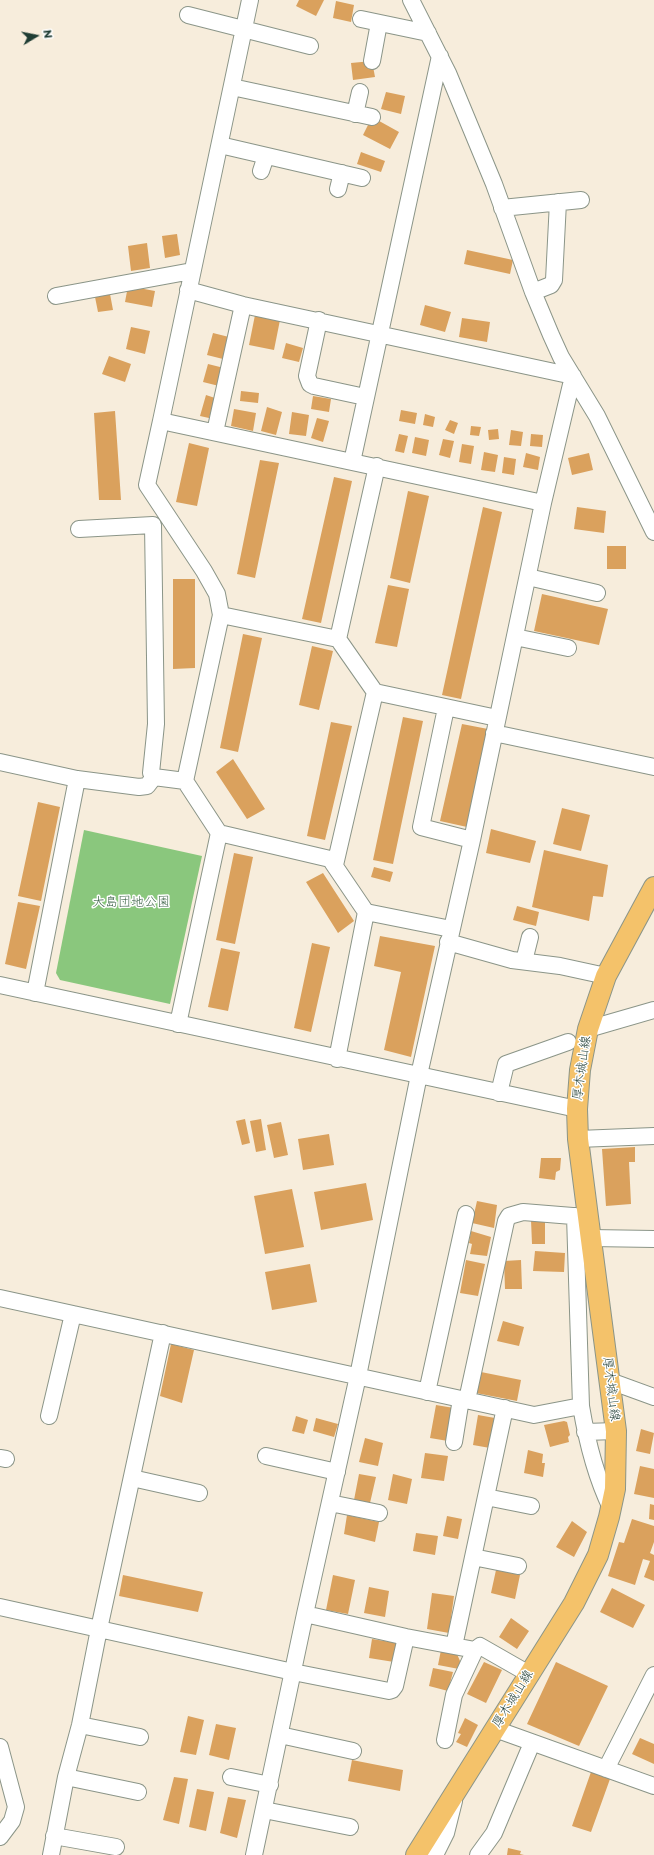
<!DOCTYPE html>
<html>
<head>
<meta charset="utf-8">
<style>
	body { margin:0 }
	#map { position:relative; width:654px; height:1855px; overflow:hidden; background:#f7eddc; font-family:"Playpen Sans",sans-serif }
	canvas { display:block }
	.north { position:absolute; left:16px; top:16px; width:40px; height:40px; -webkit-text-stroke:3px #fff; paint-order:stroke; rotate:80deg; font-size:11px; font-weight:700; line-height:16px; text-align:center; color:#1f3d34 }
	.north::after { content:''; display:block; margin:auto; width:14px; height:18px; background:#1f3d34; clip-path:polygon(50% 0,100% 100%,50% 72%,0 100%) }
</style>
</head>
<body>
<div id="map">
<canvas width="654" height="1855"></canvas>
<div class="north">N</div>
</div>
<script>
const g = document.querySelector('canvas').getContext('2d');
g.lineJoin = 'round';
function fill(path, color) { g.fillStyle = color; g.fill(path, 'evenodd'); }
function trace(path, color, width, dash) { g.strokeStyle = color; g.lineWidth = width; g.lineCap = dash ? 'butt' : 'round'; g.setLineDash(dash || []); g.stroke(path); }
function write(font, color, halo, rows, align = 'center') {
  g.font = font + ' "Playpen Sans","Klee One",sans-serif'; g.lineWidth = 3; g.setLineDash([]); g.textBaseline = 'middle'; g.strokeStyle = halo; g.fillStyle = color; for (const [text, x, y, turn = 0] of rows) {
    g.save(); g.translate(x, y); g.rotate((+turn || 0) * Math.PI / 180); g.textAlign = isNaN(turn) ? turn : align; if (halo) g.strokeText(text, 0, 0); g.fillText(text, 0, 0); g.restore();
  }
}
fill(new Path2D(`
	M84,830L202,856L170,1004L60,980L56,973Z`), '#8ac77d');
fill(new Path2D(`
	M299,0H324L316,16L296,6Z
	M336,1L354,5L351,22L333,18Z
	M372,61L375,77L353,80L351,63Z
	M386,92L405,96L401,114L381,109Z
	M372,117L399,132L390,149L363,135Z
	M361,152L385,161L381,172L357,164Z
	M177,234L180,255L165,258L162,236Z
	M147,243L150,268L131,271L128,246Z
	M467,250L513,260L510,274L464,264Z
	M128,286L155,291L152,307L125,302Z
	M110,294L113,310L98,312L95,297Z
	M425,305L451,312L445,332L420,325Z
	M255,315L280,320L274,350L249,345Z
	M462,318L490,322L487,342L459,337Z
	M131,327L150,331L145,354L126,349Z
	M213,333L233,338L227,360L207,355Z
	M286,343L303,348L299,362L282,358Z
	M109,356L131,364L125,382L102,374Z
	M208,364L224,368L219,386L203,382Z
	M241,391L259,393L258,403L240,401Z
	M206,395L215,398L209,418L200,416Z
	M313,396L331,399L329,412L311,409Z
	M267,407L282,412L276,435L261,431Z
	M234,409L256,413L253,431L231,426Z
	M401,410L417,413L415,424L399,421Z
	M115,411L121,500H99L94,413Z
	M292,412L309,415L306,436L289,434Z
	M425,414L435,417L433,427L423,425Z
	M317,418L329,421L323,442L311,438Z
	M450,420L458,423L454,434L445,430Z
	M471,426L481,427L479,436L470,435Z
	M498,429L499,439L489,440L488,430Z
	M511,430L523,432L521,446L509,445Z
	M399,434L408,436L404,453L395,451Z
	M531,434L543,435L542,447L530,446Z
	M415,437L429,440L426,456L412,453Z
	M443,439L454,441L450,458L439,455Z
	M189,443L209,448L197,506L176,502Z
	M462,444L474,446L471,464L459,462Z
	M484,452L498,455L495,472L481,470Z
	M526,453L540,457L538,470L523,467Z
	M589,453L593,470L572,475L568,458Z
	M504,457L516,459L514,475L502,473Z
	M260,460L279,463L255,578L237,574Z
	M334,477L352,481L321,623L302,619Z
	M408,491L429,496L410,583L390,578Z
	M483,507L502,512L461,699L442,695Z
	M577,507L606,511L604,533L574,529Z
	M607,546H626V569H607Z
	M173,579H195V668L173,669Z
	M388,585L409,589L397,647L375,643Z
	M542,594L608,609L599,645L534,631Z
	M243,634L262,638L238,752L220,748Z
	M312,646L333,651L319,710L299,705Z
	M403,717L423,721L393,864L373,860Z
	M331,722L352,726L325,840L307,836Z
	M462,724L488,729L467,827L440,821Z
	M233,759L265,809L247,819L216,772Z
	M38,802L60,807L41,901L18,896Z
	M562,808L590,815L581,851L553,844Z
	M491,829L536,841L530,863L486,853Z
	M544,850L608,865L603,897L593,896L589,921L532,907Z
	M234,853L253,857L235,944L216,940Z
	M374,867L393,872L390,882L371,877Z
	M323,873L354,921L338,933L306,882Z
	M18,902L40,906L26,969L5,964Z
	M517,906L539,912L536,926L513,920Z
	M380,936L435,946L411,1057L384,1050L401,972L374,966Z
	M312,943L330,947L311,1032L294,1028Z
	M221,948L240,952L228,1011L208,1007Z
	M245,1119L250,1143L242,1145L236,1121Z
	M261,1119L266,1150L256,1152L250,1121Z
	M281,1122L288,1155L274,1158L267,1125Z
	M329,1134L334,1165L303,1170L298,1139Z
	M635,1147V1162H629L631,1204L606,1206L602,1149Z
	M541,1158H561L560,1170L556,1172L555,1180L539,1178Z
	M366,1183L373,1220L321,1230L314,1192Z
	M292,1189L304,1247L265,1254L254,1196Z
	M477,1201L497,1205L494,1228L472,1223Z
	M531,1220H545V1244H532Z
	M471,1231L491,1237L487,1256L470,1254L472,1244L469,1243Z
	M535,1251L565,1253L564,1272L533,1271Z
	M466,1260L485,1264L478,1296L460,1293Z
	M521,1260L522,1289H505L504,1261Z
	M310,1264L317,1302L272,1310L265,1272Z
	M503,1321L524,1327L519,1346L497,1341Z
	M171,1344L194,1350L182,1403L160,1396Z
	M481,1372L521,1380L517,1401L476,1393Z
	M436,1405L454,1408L448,1441L430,1438Z
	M478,1415L495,1418L490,1448L473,1445Z
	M296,1416L308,1420L304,1434L292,1431Z
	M316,1418L338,1424L334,1437L313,1431Z
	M564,1421L567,1422L570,1435L568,1437L569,1442L550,1447L544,1425Z
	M641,1429L654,1433L650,1454L636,1451Z
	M365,1438L383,1443L378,1466L359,1462Z
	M528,1450L543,1454L542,1463H545L543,1477L524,1473Z
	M425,1453L448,1456L444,1481L421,1478Z
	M640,1466L654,1469V1498L634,1494Z
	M359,1474L376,1477L370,1503L354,1500Z
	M393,1474L412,1479L407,1504L388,1500Z
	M650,1504L654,1505V1520L649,1519Z
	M347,1515L379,1522L375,1542L344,1534Z
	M447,1516L462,1519L458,1539L443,1536Z
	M632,1519L654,1526V1542L650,1553L654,1555V1581L644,1577L650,1561L643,1559L635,1585L608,1576L619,1542L624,1543Z
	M572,1521L587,1532L574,1557L556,1547Z
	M416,1533L438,1536L435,1555L413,1551Z
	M496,1570L520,1575L515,1599L491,1593Z
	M123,1575L203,1592L198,1612L119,1596Z
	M333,1575L355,1580L348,1614L326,1610Z
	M369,1587L389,1591L385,1617L364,1613Z
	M612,1588L645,1605L633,1628L600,1612Z
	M432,1593L454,1596L449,1633L427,1629Z
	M511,1618L529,1631L517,1649L499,1637Z
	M372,1639L397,1643L394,1662L369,1658Z
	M441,1650L457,1654L460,1661L459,1669L438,1665Z
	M484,1662L502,1670L486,1703L467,1694Z
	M556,1662L608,1686L579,1746L527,1724Z
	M433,1668L453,1672L448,1691L429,1686Z
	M188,1716L204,1720L196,1755L180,1752Z
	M465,1718L478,1725L467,1747L456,1742L461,1734L458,1733Z
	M216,1724L236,1728L229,1760L209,1755Z
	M640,1738L654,1744V1764L632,1754Z
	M352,1760L403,1770L400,1791L348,1781Z
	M591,1772L610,1779L591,1832L572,1826Z
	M174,1777L188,1779L179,1824L163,1820Z
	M197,1789L214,1792L206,1831L189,1827Z
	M228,1797L246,1800L237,1838L220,1833Z
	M508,1848L521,1851L520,1854L524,1855H507Z`), '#daa15d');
const minor = new Path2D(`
	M411,0L448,73L494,184L533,292L551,335L561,357L597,416L654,532
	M188,15L310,46
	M361,19L428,33
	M372,61L379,23
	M232,87L372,117
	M355,114L360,92
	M220,145L362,178
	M261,171L266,156
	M338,189L342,173
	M502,208L581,200
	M188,290L243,305L573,376
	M533,292L551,285L554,280L558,202
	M56,296L192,271
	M319,320L307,376L310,384L314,386L365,397
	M161,421L250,0
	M215,432L243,305
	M352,462L440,56
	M79,529L153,525L156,724L151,773L154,777L185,781
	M528,577L597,593
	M221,615L338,639L375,692L497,718
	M515,637L568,648
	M338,639L377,466
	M446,708L421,827L472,840
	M494,733L654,767
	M0,762L77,779L139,787L147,786L154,777
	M219,833L330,859L366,912L451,929
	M335,865L375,692
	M448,942L512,960L560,966L606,976
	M524,961L530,937
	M0,985L577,1109
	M35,993L77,779
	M178,1024L219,833L185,781L221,615L217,594L204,571L147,485L161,421L543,503
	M588,1029L654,1010
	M337,1059L366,912
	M499,1093L506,1064L568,1042
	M578,1139L654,1136
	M575,1216L581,1406C587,1442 595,1475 611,1508
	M591,1238L654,1239
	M0,1298L534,1415L581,1406
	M610,1381L654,1397
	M427,1392L466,1214
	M467,1400L506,1221L509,1216L523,1212L585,1217
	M49,1416L73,1314
	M585,1432L616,1431
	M454,1442L461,1399
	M266,1456L337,1472
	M0,1458L6,1459
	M132,1478L199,1493
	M486,1497L531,1506
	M330,1503L379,1513
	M473,1557L518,1566
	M0,1607L293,1672L389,1691L392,1690L395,1686L406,1637
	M305,1614L406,1637L475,1650L480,1646L529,1674
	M454,1646L505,1408
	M80,1725L140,1737
	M495,1729L654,1786
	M280,1735L353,1751
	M445,1740L454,1695L475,1650
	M0,1747L16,1807L12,1821L0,1837
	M606,1769L654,1675
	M66,1777L138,1792
	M231,1777L270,1785
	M264,1810L350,1827
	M54,1836L116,1847
	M51,1855L66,1777L80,1725L99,1629L163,1333
	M254,1855L305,1614L358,1376L419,1075L472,840L543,503L573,376
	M435,1855L446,1833L454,1801
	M478,1855L494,1833L532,1743`);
const major = new Path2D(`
	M416,1855L574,1603L598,1555L609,1517L615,1489L616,1431L588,1217L578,1139L577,1109L580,1070L588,1029L606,976L654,887`);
trace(minor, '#8b9588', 18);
trace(major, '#8b9588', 22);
trace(minor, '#fff', 16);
trace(major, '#f4c26a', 20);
write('13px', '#3f664a', '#fff', [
	["大島団地公園",131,902]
]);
write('13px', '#1f3d34', '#fff', [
	["厚木城山線",582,1068,-82],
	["厚木城山線",611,1389,83],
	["厚木城山線",513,1699,-58]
]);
</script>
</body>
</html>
